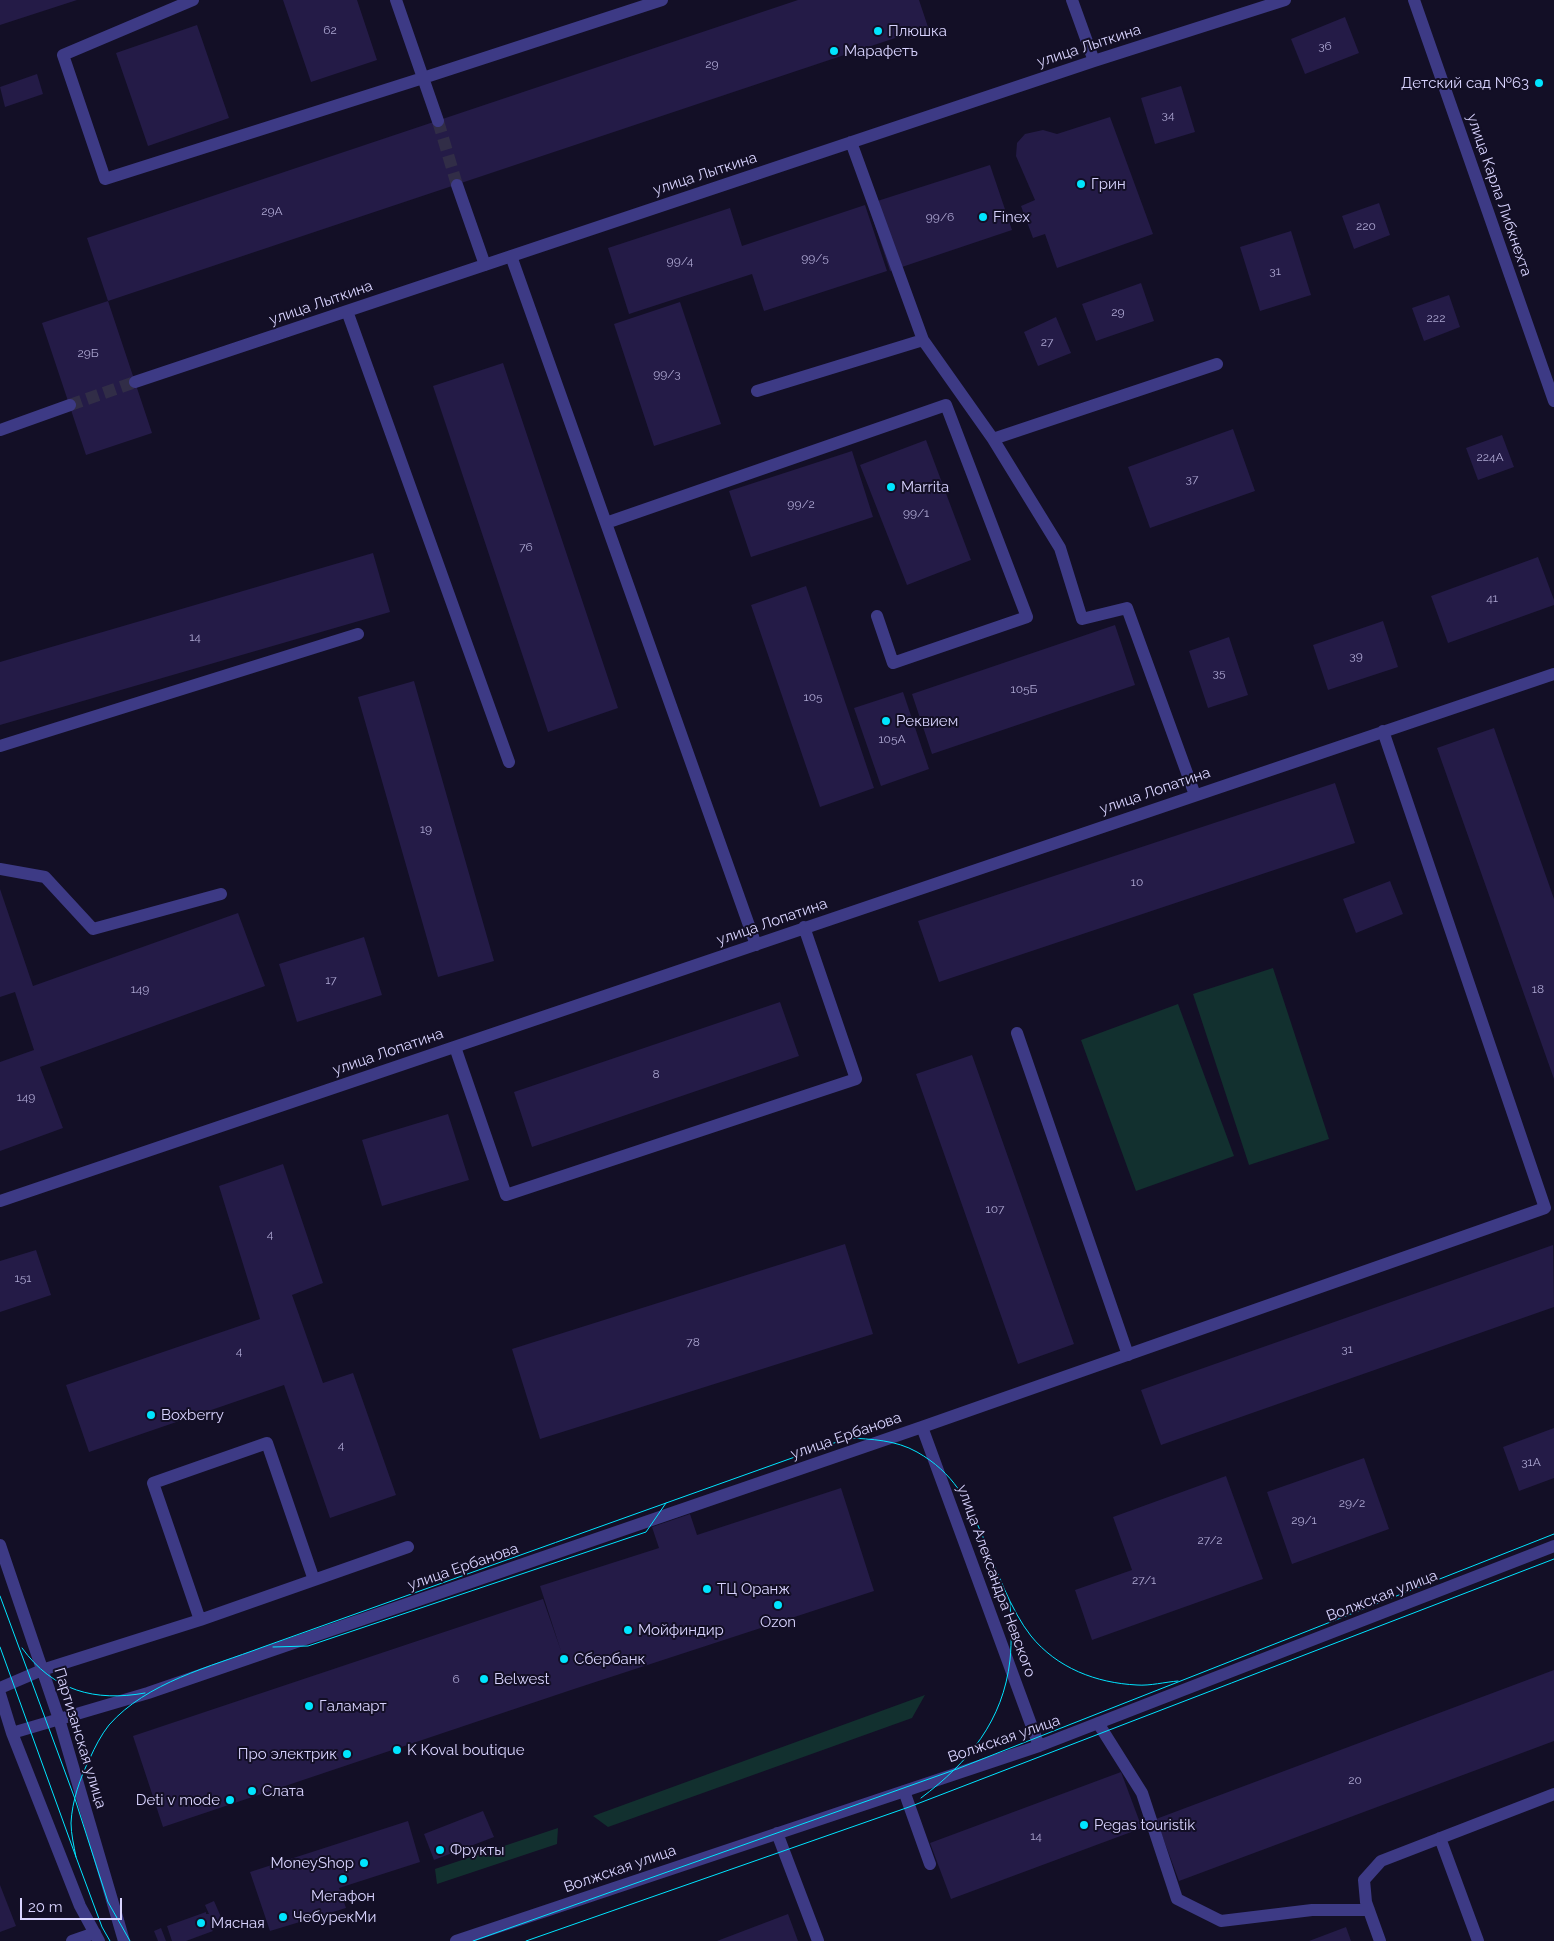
<!DOCTYPE html>
<html>
<head>
<meta charset="utf-8">
<style>
	body { margin:0 }
	#map { position:relative; width:1554px; height:1941px; overflow:hidden; background:#130f26; font-family:Raleway,sans-serif }
	canvas { display:block }
	.scale { position:absolute; left:20px; top:1898px; width:102px; height:22px; box-sizing:border-box; border:2px solid #d9d4ff; border-top:0; padding-left:6px; font-size:15px; line-height:18px; white-space:nowrap; color:#d9d4ff; -webkit-text-stroke:4px #130f26; paint-order:stroke }
</style>
</head>
<body>
<div id="map">
<canvas width="1554" height="1941"></canvas>
<div class="scale">20 m</div>
</div>
<script>
const g = document.querySelector('canvas').getContext('2d');
g.lineJoin = 'round';
function fill(path, color) { g.fillStyle = color; g.fill(path, 'evenodd'); }
function trace(path, color, width, dash) { g.strokeStyle = color; g.lineWidth = width; g.lineCap = dash ? 'butt' : 'round'; g.setLineDash(dash || []); g.stroke(path); }
function write(font, color, halo, rows, align = 'center') {
  g.font = font + ' Raleway,sans-serif'; g.lineWidth = 4; g.setLineDash([]); g.textBaseline = 'middle'; g.strokeStyle = halo; g.fillStyle = color; for (const [text, x, y, turn = 0] of rows) {
    g.save(); g.translate(x, y); g.rotate((+turn || 0) * Math.PI / 180); g.textAlign = isNaN(turn) ? turn : align; if (halo) g.strokeText(text, 0, 0); g.fillText(text, 0, 0); g.restore();
  }
}
fill(new Path2D(`
	M1273,968L1329,1139L1249,1165L1193,994Z
	M1178,1004L1234,1156L1136,1191L1081,1040Z
	M925,1695L912,1718L608,1827L593,1816Z
	M558,1828L557,1844L437,1884L435,1869Z`), '#12302f');
fill(new Path2D(`
	M0,0H77L0,25Z
	M283,0H357L377,60L311,82Z
	M798,0H919L928,27L108,301L87,238Z
	M1345,17L1359,53L1305,74L1291,39Z
	M197,25L229,118L148,146L116,53Z
	M37,74L43,94L5,107L0,87Z
	M1181,86L1195,132L1155,144L1141,98Z
	M1110,117L1153,234L1057,268L1045,234L1033,238L1021,206L1035,200L1016,156L1017,143L1025,134L1043,130L1057,134Z
	M990,165L1012,230L890,271L868,204Z
	M1379,203L1390,235L1354,249L1342,216Z
	M865,205L887,271L764,311L752,274L629,314L608,248L730,208L742,246Z
	M1291,231L1311,295L1260,311L1240,247Z
	M1141,283L1154,321L1096,341L1082,304Z
	M1449,295L1460,327L1424,341L1412,308Z
	M108,301L152,433L86,455L42,323Z
	M680,302L721,424L654,446L614,324Z
	M1056,317L1071,353L1038,366L1024,332Z
	M503,363L618,708L548,732L433,386Z
	M1233,429L1255,491L1150,528L1128,467Z
	M1502,435L1514,467L1478,480L1466,448Z
	M926,440L971,560L907,585L860,465Z
	M852,451L873,517L751,557L729,491Z
	M373,553L390,612L0,725V662Z
	M1538,557L1554,600V605L1448,643L1431,596Z
	M806,586L874,788L820,807L751,605Z
	M1383,621L1398,667L1328,690L1313,645Z
	M1115,625L1135,685L932,754L912,694Z
	M1229,637L1248,695L1208,708L1189,651Z
	M414,681L494,961L438,977L358,697Z
	M903,692L929,769L881,786L854,708Z
	M1494,728L1554,899V1079L1437,748Z
	M1335,783L1355,843L939,982L918,921Z
	M1390,881L1403,914L1356,933L1343,899Z
	M0,889L33,986L238,913L265,986L40,1067L63,1128L0,1151V1062L34,1050L15,992L0,997Z
	M364,937L382,995L297,1022L279,964Z
	M780,1002L799,1056L532,1147L514,1092Z
	M972,1055L1074,1344L1018,1364L916,1074Z
	M448,1114L469,1180L382,1206L362,1140Z
	M283,1164L323,1283L292,1295L323,1383L353,1373L396,1495L330,1518L284,1385L89,1452L66,1385L260,1319L219,1186Z
	M845,1244L873,1334L540,1439L512,1349Z
	M1553,1245L1554,1307L1161,1445L1141,1390Z
	M36,1250L51,1295L0,1312V1261Z
	M1554,1428V1478L1519,1491L1503,1447Z
	M1364,1458L1389,1529L1292,1564L1267,1492Z
	M1226,1476L1263,1579L1092,1640L1075,1590L1132,1570L1113,1517Z
	M841,1488L874,1591L574,1689L163,1827L133,1736L543,1599L561,1651L540,1586L659,1548L652,1527L690,1514L697,1535Z
	M1554,1670V1741L1179,1881L1156,1819Z
	M1121,1772L1142,1828L951,1899L930,1843Z
	M483,1811L494,1837L434,1860L424,1834Z
	M408,1821L420,1862L339,1888L346,1908L270,1931L250,1872Z
	M0,1885L16,1926L0,1932Z
	M214,1901L224,1924L211,1929L213,1931L186,1941H172L167,1926L206,1912V1914H209L205,1905Z
	M788,1914L798,1941H717Z
	M1346,1927L1351,1941H1309Z
	M161,1928L166,1941H158L154,1931Z`), '#241b47');
trace(new Path2D(`
	M438,121L457,185
	M70,405L135,382`), '#312d47', 12, [12, 6]);
trace(new Path2D(`
	M193,0L63,55L105,179L423,78L662,0
	M396,0L438,121
	M1072,0L1094,61
	M1414,0L1554,401
	M851,142L923,340L993,439L1060,548L1082,619L1127,608L1195,795
	M457,185L485,265
	M511,256L756,945
	M347,311L509,762
	M135,382L1094,61L1285,0
	M757,391L923,340
	M0,430L70,405
	M993,439L1217,364
	M606,523L946,405L1027,617L893,663L877,616
	M0,746L358,634
	M0,869L45,877L93,929L221,894
	M1017,1033L1128,1355
	M455,1047L506,1195L856,1079L804,927
	M0,1201L1554,674
	M922,1427L1039,1746
	M0,1545L59,1719L124,1941
	M200,1620L153,1483L267,1443L314,1580
	M0,1688L42,1670L200,1620L408,1547
	M0,1694L12,1733L80,1906L99,1941
	M1098,1723L1142,1793L1177,1899L1221,1921L1312,1910H1369
	M12,1733L148,1693L922,1427L1545,1208L1383,731
	M904,1791L930,1864
	M777,1833L818,1941
	M1440,1838L1478,1941
	M72,1941L95,1933
	M456,1941L1039,1746L1554,1546
	M1380,1941L1366,1902L1364,1880L1381,1861L1554,1794`), '#3d3a85', 12);
trace(new Path2D(`
	M0,1596L75,1799L108,1902L130,1941
	M0,1647L76,1857L102,1927L110,1941
	M273,1647L308,1646L646,1532L666,1503
	M22,1648C53,1691 95,1702 145,1693
	M921,1798C969,1762 1003,1721 1010,1660C1012,1641 1011,1621 1010,1602
	M76,1857C74,1846 71,1834 71,1823C72,1801 80,1778 90,1758C95,1747 101,1735 109,1725C147,1682 210,1667 263,1647L848,1438C871,1439 896,1440 917,1452C954,1473 967,1500 983,1537C995,1567 1011,1611 1031,1636C1057,1668 1096,1683 1137,1685C1150,1686 1165,1682 1178,1681
	M473,1941L957,1769L1554,1534
	M526,1941L909,1807L1554,1559`), '#00e5ff', 1);
for (const [x, y, r, color] of [
	[878,31,5,"#00e5ff"],
	[834,51,5,"#00e5ff"],
	[1539,83,5,"#00e5ff"],
	[1081,184,5,"#00e5ff"],
	[983,217,5,"#00e5ff"],
	[891,487,5,"#00e5ff"],
	[886,721,5,"#00e5ff"],
	[151,1415,5,"#00e5ff"],
	[707,1589,5,"#00e5ff"],
	[778,1605,5,"#00e5ff"],
	[628,1630,5,"#00e5ff"],
	[564,1659,5,"#00e5ff"],
	[484,1679,5,"#00e5ff"],
	[309,1706,5,"#00e5ff"],
	[397,1750,5,"#00e5ff"],
	[347,1754,5,"#00e5ff"],
	[252,1791,5,"#00e5ff"],
	[230,1800,5,"#00e5ff"],
	[1084,1825,5,"#00e5ff"],
	[440,1850,5,"#00e5ff"],
	[364,1863,5,"#00e5ff"],
	[343,1879,5,"#00e5ff"],
	[283,1917,5,"#00e5ff"],
	[201,1923,5,"#00e5ff"]
]) { const dot = new Path2D(); dot.arc(x, y, r, 0, 2 * Math.PI); g.fillStyle = color; g.fill(dot); trace(dot, '#130f26', 2); }
write('12px', '#aca6d1', null, [
	["62",330,30],
	["36",1325,46],
	["29",712,64],
	["34",1168,115],
	["29А",272,211],
	["99/6",940,217],
	["220",1366,226],
	["99/5",815,258],
	["99/4",680,261],
	["31",1275,271],
	["29",1118,312],
	["222",1436,318],
	["27",1047,342],
	["29Б",88,353],
	["99/3",667,374],
	["224А",1490,457],
	["37",1192,479],
	["99/2",801,504],
	["99/1",916,513],
	["76",526,547],
	["41",1492,598],
	["14",195,637],
	["39",1356,656],
	["35",1219,673],
	["105Б",1024,689],
	["105",813,697],
	["105А",892,739],
	["19",426,829],
	["10",1137,882],
	["17",331,980],
	["149",140,989],
	["18",1538,989],
	["8",656,1074],
	["149",26,1097],
	["107",995,1209],
	["4",270,1234],
	["151",23,1278],
	["78",693,1342],
	["31",1347,1349],
	["4",239,1351],
	["4",341,1445],
	["31А",1531,1462],
	["29/2",1352,1503],
	["29/1",1304,1520],
	["27/2",1210,1540],
	["27/1",1144,1580],
	["6",456,1679],
	["20",1355,1780],
	["14",1036,1836]
]);
write('15px', '#d9d4ff', '#130f26', [
	["Плюшка",888,31],
	["Марафетъ",844,51],
	["Детский сад №63",1529,83,"right"],
	["Грин",1091,184],
	["Finex",993,217],
	["Marrita",901,487],
	["Реквием",896,721],
	["Boxberry",161,1415],
	["ТЦ Оранж",717,1589],
	["Ozon",778,1622,"center"],
	["Мойфиндир",638,1630],
	["Сбербанк",574,1659],
	["Belwest",494,1679],
	["Галамарт",319,1706],
	["K Koval boutique",407,1750],
	["Про электрик",337,1754,"right"],
	["Слата",262,1791],
	["Deti v mode",220,1800,"right"],
	["Pegas touristik",1094,1825],
	["Фрукты",450,1850],
	["MoneyShop",354,1863,"right"],
	["Мегафон",343,1896,"center"],
	["ЧебурекМи",293,1917],
	["Мясная",211,1923]
], 'left');
write('15px', '#d9d4ff', '#130f26', [
	["улица Лыткина",1089,46,-18],
	["улица Лыткина",705,174,-18],
	["улица Карла Либкнехта",1499,195,71],
	["улица Лыткина",321,303,-19],
	["улица Лопатина",1155,791,-19],
	["улица Лопатина",772,922,-19],
	["улица Лопатина",388,1052,-19],
	["улица Ербанова",846,1436,-19],
	["улица Ербанова",463,1567,-19],
	["улица Александра Невского",996,1581,70],
	["Волжская улица",1382,1596,-21],
	["Партизанская улица",80,1738,73],
	["Волжская улица",1004,1739,-19],
	["Волжская улица",620,1869,-19]
]);
</script>
</body>
</html>
